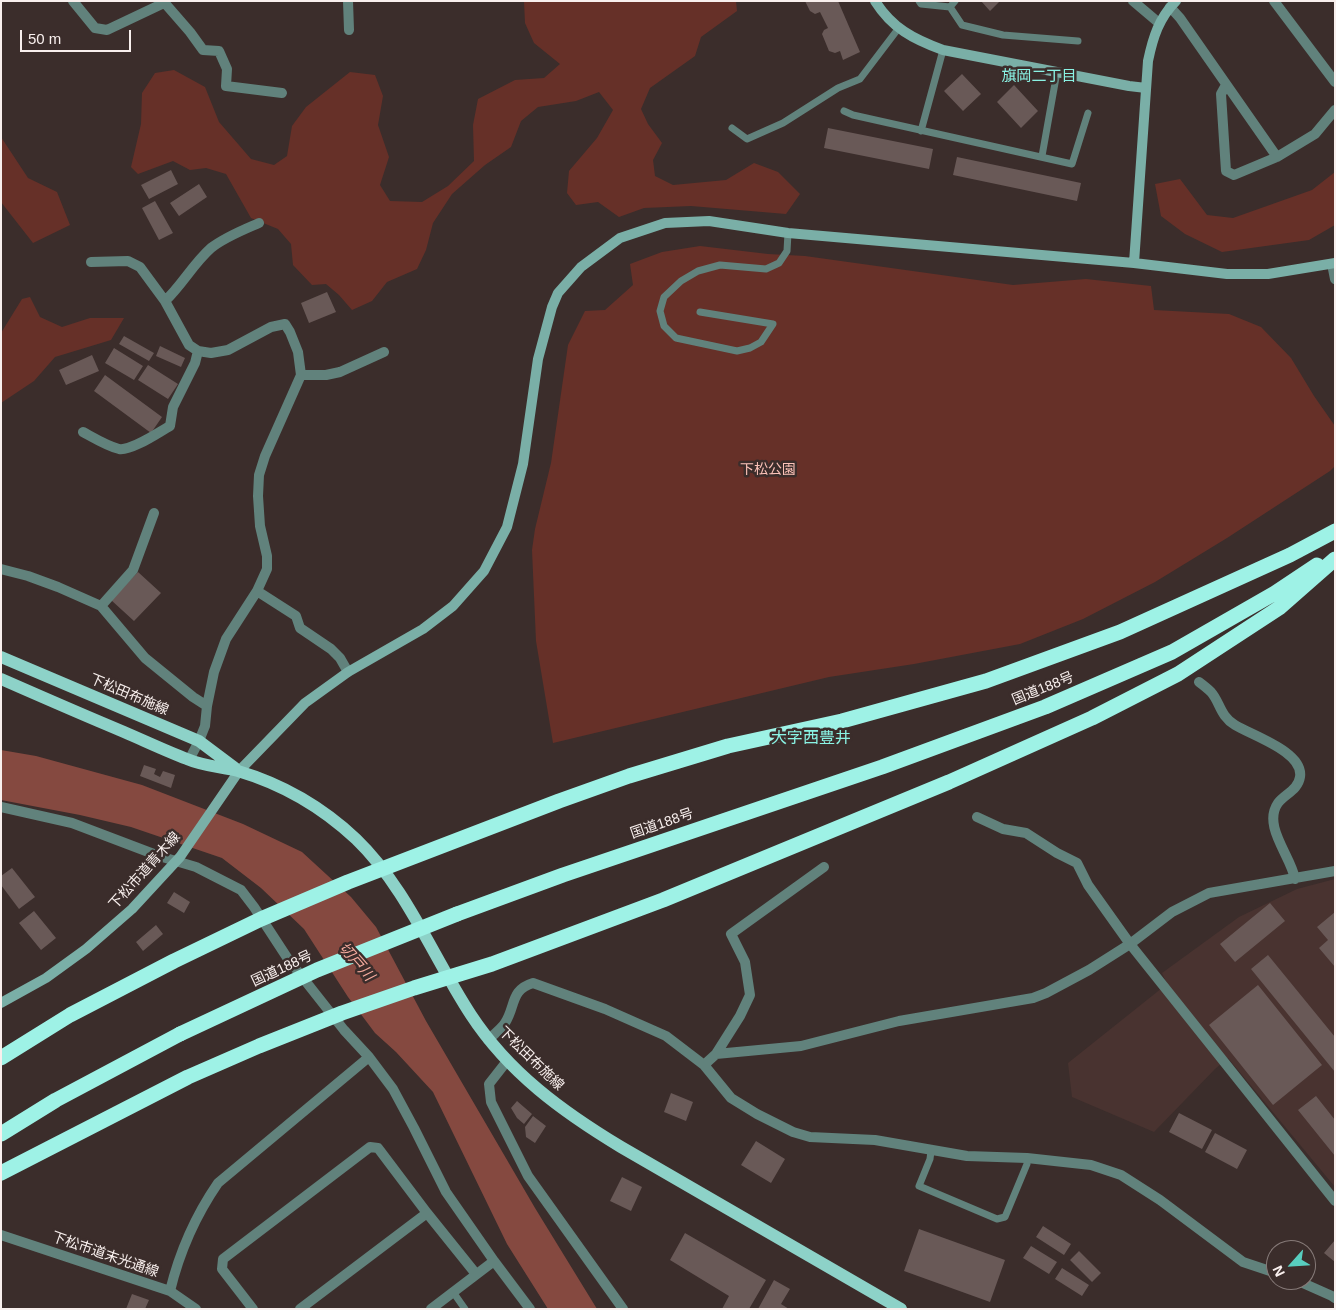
<!DOCTYPE html>
<html>
<head>
<meta charset="utf-8">
<style>
	body { margin:0 }
	#map { position:relative; width:1336px; height:1310px; overflow:hidden; background:#3b2d2b; font-family:Arial,sans-serif }
	canvas { display:block }
	.frame { position:absolute; inset:0; border:2px solid #f8efed; pointer-events:none }
	.north { position:absolute; left:1266px; top:1240px; width:50px; height:50px; box-sizing:border-box; background:#3b2d2b; border:1px solid #877b79; border-radius:50%; rotate:244deg; font-size:14px; font-weight:700; line-height:20px; text-align:center; color:#f8efed }
	.north::after { content:''; display:block; margin:auto; width:18px; height:22px; background:#58cebf; clip-path:polygon(50% 0,100% 100%,50% 72%,0 100%) }
	.scale { position:absolute; left:20px; top:30px; width:111px; height:22px; box-sizing:border-box; border:2px solid #f8efed; border-top:0; padding-left:6px; font-size:15px; line-height:18px; white-space:nowrap; color:#f8efed; -webkit-text-stroke:4px #3b2d2b; paint-order:stroke }
</style>
</head>
<body>
<div id="map">
<canvas width="1336" height="1310"></canvas>
<div class="frame"></div>
<div class="north">N</div>
<div class="scale">50 m</div>
</div>
<script>
const g = document.querySelector('canvas').getContext('2d');
g.lineJoin = 'round';
function fill(path, color) { g.fillStyle = color; g.fill(path, 'evenodd'); }
function trace(path, color, width, dash) { g.strokeStyle = color; g.lineWidth = width; g.lineCap = dash ? 'butt' : 'round'; g.setLineDash(dash || []); g.stroke(path); }
function write(font, color, halo, rows, align = 'center') {
  g.font = font + ' Arial,"Noto Sans JP",sans-serif'; g.lineWidth = 5; g.setLineDash([]); g.textBaseline = 'middle'; g.strokeStyle = halo; g.fillStyle = color; for (const [text, x, y, turn = 0] of rows) {
    g.save(); g.translate(x, y); g.rotate((+turn || 0) * Math.PI / 180); g.textAlign = isNaN(turn) ? turn : align; if (halo) g.strokeText(text, 0, 0); g.fillText(text, 0, 0); g.restore();
  }
}
fill(new Path2D(`
	M1335,879V1187L1228,1058L1215,1069L1154,1132L1072,1097L1068,1063L1167,984L1162,973L1239,917L1297,889Z`), '#493330');
fill(new Path2D(`
	M524,1H736L737,11L701,37L695,56L650,88L641,109L648,124L662,143L653,160L655,176L673,185L726,180L754,163L778,172L800,194L786,214L691,206L644,208L619,217L598,202L576,205L567,193L569,171L597,138L613,110L599,92L576,101L538,107L521,121L511,147L485,165L452,194L433,223L426,250L417,269L387,282L372,301L352,310L339,295L326,284L312,285L293,265L291,244L278,229L251,218L226,174L206,168L190,170L173,161L138,174L131,167L141,124L142,93L155,73L174,70L205,87L219,122L251,159L274,165L287,156L292,126L306,107L350,72L375,75L383,96L378,125L389,157L380,185L390,201L422,202L448,186L474,161L473,125L478,99L515,80L544,78L560,64L534,43L525,23Z
	M1,137L28,178L57,192L70,225L33,243L1,202Z
	M1335,172V225L1309,240L1222,252L1185,234L1161,216L1155,184L1180,179L1207,215L1233,218L1312,190Z
	M700,246L768,254L805,256L1013,285L1086,279L1151,286L1154,310L1229,314L1261,327L1291,358L1314,396L1335,426V466L1330,471L1227,538L1155,582L1083,619L1020,644L914,664L829,677L553,743L536,641L532,550L535,529L551,463L568,345L585,311L605,310L633,285L630,264L662,252Z
	M30,297L40,317L62,327L90,318H124L111,340L55,357L34,381L1,403V333L22,299Z`), '#663028');
fill(new Path2D(`
	M1,750L36,756L142,785L243,824L302,852L351,897L376,927L426,1021L535,1208L597,1309H548L507,1244L433,1092L396,1052L375,1033L348,997L304,929L261,888L222,858L131,827L80,815L1,800Z`), '#854940');
fill(new Path2D(`
	M805,1H838L860,52L843,60L840,51L835,53L829,51L822,34L824,30L828,28L820,12L815,14L810,11Z
	M981,1H1000L990,11Z
	M962,74L981,94L963,111L944,91Z
	M1014,85L1038,111L1021,128L997,102Z
	M828,128L933,149L929,169L824,148Z
	M957,157L1081,183L1077,201L953,175Z
	M171,170L178,184L149,199L141,185Z
	M199,184L207,197L179,216L170,203Z
	M155,201L173,233L159,240L142,208Z
	M327,292L336,312L309,323L301,303Z
	M124,336L154,353L149,361L119,344Z
	M160,346L185,358L181,367L156,356Z
	M114,348L143,366L134,380L105,363Z
	M92,355L99,371L66,385L59,370Z
	M148,365L178,384L168,399L138,380Z
	M105,375L162,417L151,433L94,391Z
	M138,572L161,593L134,621L111,600Z
	M144,765L156,769L154,774L160,777L163,771L175,775L171,788L140,776Z
	M12,868L35,897L19,909L1,885V876Z
	M174,892L190,902L184,913L167,903Z
	M1270,903L1285,921L1235,962L1220,944Z
	M34,911L56,938L41,950L19,923Z
	M1335,912V967L1319,948L1328,940L1317,927Z
	M156,925L163,934L143,951L136,942Z
	M1268,955L1335,1037V1072L1251,969Z
	M1258,985L1322,1065L1273,1105L1209,1025Z
	M671,1093L693,1102L686,1121L664,1112Z
	M1316,1096L1335,1120V1156L1298,1110Z
	M517,1101L532,1114L524,1124L517,1118L511,1108Z
	M1179,1113L1212,1130L1202,1149L1169,1132Z
	M533,1116L546,1126L535,1143L526,1137L525,1127Z
	M1215,1133L1247,1150L1237,1169L1205,1152Z
	M756,1141L785,1159L771,1183L741,1165Z
	M622,1177L642,1187L631,1211L610,1201Z
	M1043,1226L1071,1244L1064,1255L1036,1237Z
	M919,1229L1005,1260L990,1302L904,1271Z
	M685,1233L766,1280L749,1309H722L729,1296L670,1260Z
	M1335,1240V1262L1324,1253Z
	M1031,1246L1057,1262L1049,1274L1023,1258Z
	M1079,1251L1101,1273L1092,1282L1070,1260Z
	M1062,1268L1089,1285L1082,1296L1055,1279Z
	M774,1280L790,1289L781,1304L789,1309H758Z
	M132,1294L149,1300L145,1309H126Z`), '#695957');
trace(new Path2D(`
	M919,1L921,4L950,7
	M955,1L950,7L962,25L1003,35L1078,41
	M844,111L853,115L1072,164L1088,113
	M732,128L747,139L783,123L838,88L860,79L898,29
	M921,131L943,50
	M1042,156L1057,72
	M700,312L773,324L761,342L750,348L737,351L676,338L664,326L660,311L664,297L681,281L698,271L720,265L766,269L779,263L787,251L788,233
	M931,1151L930,1159L919,1186L997,1219L1005,1217L1027,1164V1158
	M453,1292L465,1309`), '#61827c', 7);
trace(new Path2D(`
	M73,1L95,28L107,30L164,3
	M163,1L190,32L203,50L219,51L227,69L226,86L282,93
	M348,1L349,30
	M1133,1L1159,23
	M1274,1L1335,82
	M1170,7L1180,18L1277,157
	M1226,85L1221,94L1226,171L1234,175L1277,157L1315,134L1335,110
	M91,262L128,261L140,267L165,301L189,345L198,351L211,353L228,350L271,327L285,324L290,332L298,352L301,375L265,456L259,475L258,496L260,526L267,556V569L257,591L226,639L214,672L207,706L205,726L199,741L189,760
	M1332,264L1335,279
	M165,301C182,285 193,264 211,248C225,237 243,230 259,223
	M301,375H326L340,372L384,352
	M83,432C94,438 107,446 119,449C132,451 159,432 170,426L173,407L195,363L198,351
	M1,569L28,576L58,587L101,606L145,658L193,697L207,706
	M257,591L296,616L300,628L331,649L340,658L348,672
	M101,606L133,570L154,513
	M1199,682C1203,685 1207,688 1211,692C1220,702 1220,716 1235,725C1253,736 1304,752 1300,777C1298,790 1285,794 1278,803C1262,826 1291,856 1295,879
	M1,807L72,823L159,856L196,867L241,890L254,907L288,959L344,1030L369,1057L393,1089L414,1128L446,1192L494,1261L530,1309
	M977,817L1003,829L1026,833L1057,853L1077,863L1088,885L1130,944L1335,1201
	M488,1040C494,1034 501,1029 505,1023C516,1006 510,990 533,983L605,1009L666,1036L704,1065L731,1098L757,1114L793,1132L810,1137L875,1140L967,1156L1027,1158L1091,1165L1121,1175L1160,1200L1243,1262L1276,1273
	M716,1054L801,1046L899,1021L1033,998L1046,993L1089,970L1130,944L1172,912L1209,893L1335,871
	M507,1061L489,1084L491,1102L528,1176L623,1309
	M704,1065L716,1054L740,1016L750,995L745,962L731,934L824,867
	M1,1235L170,1291L196,1309
	M1296,1280L1332,1296L1335,1298
	M170,1291C179,1254 196,1215 218,1183L369,1057
	M253,1309L222,1269L223,1259L370,1147L378,1148L427,1213L476,1274
	M300,1309L427,1213
	M431,1309L494,1261`), '#61827c', 10);
trace(new Path2D(`
	M875,1C892,28 913,39 943,50L1129,86L1146,88
	M1134,263L1148,61C1153,37 1159,18 1176,1
	M1,1003L46,978L86,949L132,909L180,857L239,771L305,703L348,672L423,629L453,606L484,571L507,527L523,464L538,359L552,307L558,293L581,267L620,238L665,223L709,221L788,233L1134,263L1227,274H1268L1335,263`), '#7aafa7', 10);
trace(new Path2D(`
	M1,657L199,741L235,768
	M1,679C42,697 83,715 124,732C145,741 166,751 187,759C203,766 221,767 238,771C282,784 323,808 356,839C406,887 433,957 471,1015C509,1073 563,1112 621,1147L901,1309`), '#8dd2c8', 12);
trace(new Path2D(`
	M457,914L563,875L882,767L1045,707L1172,652L1275,593L1317,565
	M1,1058L70,1015L174,961L261,919L348,882L559,801L629,776L728,746L842,721L986,681L1120,632L1290,555L1335,531
	M1,1134L56,1100L180,1034
	M1,1173L188,1077L259,1046L342,1013L414,988L492,964L663,900L949,782L1092,718L1178,674L1279,608L1335,559`), '#9ef2e6', 15);
trace(new Path2D(`
	M180,1034L317,970L457,914`), '#9ef2e6', 15);
write('14px', '#fcc2b8', '#3b2d2b', [
	["下松公園",768,470]
]);
write('14px', '#f8efed', '#3b2d2b', [
	["国道188号",1043,689,-22],
	["下松田布施線",129,695,23],
	["国道188号",662,824,-19],
	["下松市道青木線",145,871,-48],
	["国道188号",282,969,-25],
	["下松田布施線",531,1059,44],
	["下松市道末光通線",105,1255,19]
]);
write('15px', '#8af3e4', '#3b2d2b', [
	["旗岡二丁目",1039,77]
]);
write('italic 15px', '#f5ab9e', '#3b2d2b', [
	["切戸川",356,962,49]
]);
write('16px', '#8af3e4', '#3b2d2b', [
	["大字西豊井",811,739]
]);
</script>
</body>
</html>
